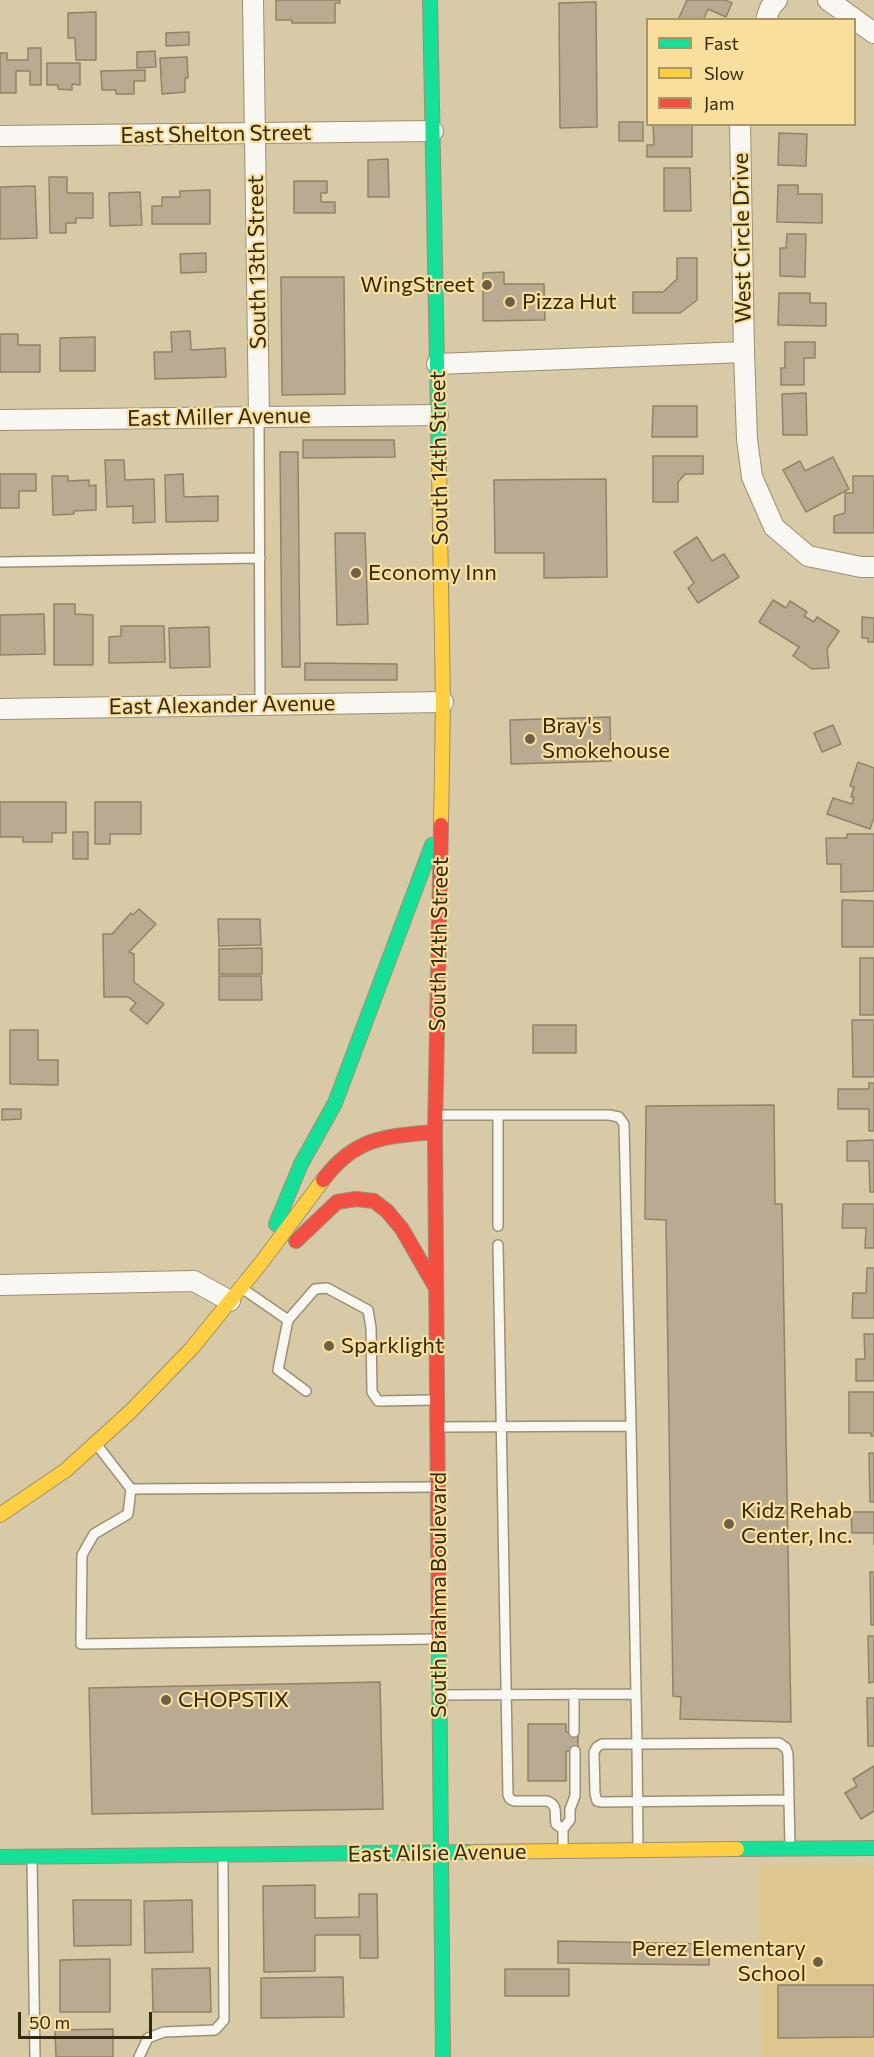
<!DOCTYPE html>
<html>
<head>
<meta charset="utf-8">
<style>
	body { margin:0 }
	#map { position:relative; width:874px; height:2057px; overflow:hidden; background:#d8caa6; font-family:Commissioner,sans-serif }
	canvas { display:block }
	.legend { position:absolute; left:646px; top:18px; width:210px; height:108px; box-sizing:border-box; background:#f9df9e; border:2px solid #aa9664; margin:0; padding:8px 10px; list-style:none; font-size:18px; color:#33290e }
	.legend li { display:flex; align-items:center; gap:12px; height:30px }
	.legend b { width:30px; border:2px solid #aa9664 }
	.scale { position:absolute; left:18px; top:2012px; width:134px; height:27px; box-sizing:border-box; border:3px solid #33290e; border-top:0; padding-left:8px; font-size:18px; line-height:21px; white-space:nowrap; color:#33290e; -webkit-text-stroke:4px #f9df9e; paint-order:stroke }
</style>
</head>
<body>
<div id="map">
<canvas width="874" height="2057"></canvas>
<ul class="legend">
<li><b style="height:8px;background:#16e098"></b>Fast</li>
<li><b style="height:8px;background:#ffcf43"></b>Slow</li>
<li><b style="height:8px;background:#f24e42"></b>Jam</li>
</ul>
<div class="scale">50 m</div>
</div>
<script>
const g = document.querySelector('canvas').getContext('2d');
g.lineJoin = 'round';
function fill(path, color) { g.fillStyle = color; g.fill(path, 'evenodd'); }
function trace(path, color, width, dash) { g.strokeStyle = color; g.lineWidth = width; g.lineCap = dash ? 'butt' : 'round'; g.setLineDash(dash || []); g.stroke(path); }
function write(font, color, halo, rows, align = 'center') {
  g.font = font + ' Commissioner,sans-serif'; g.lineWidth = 4.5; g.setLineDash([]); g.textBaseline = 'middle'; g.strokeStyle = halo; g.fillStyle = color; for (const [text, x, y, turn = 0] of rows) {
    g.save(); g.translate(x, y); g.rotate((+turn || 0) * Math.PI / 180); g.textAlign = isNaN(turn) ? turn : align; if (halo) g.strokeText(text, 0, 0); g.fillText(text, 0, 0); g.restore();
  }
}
fill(new Path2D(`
	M874,1865V2057H763L759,1866Z`), '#dec78f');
const building = new Path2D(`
	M276,0H340V3H335V23H292V20H276Z
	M687,0H725L732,3L726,17L708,9L703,20H678Z
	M596,2L597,127L560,128L559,3Z
	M96,12V60H76L75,38H68V13Z
	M189,32V45L166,46V33Z
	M28,48H41V85H30V71H16V93H0V53H7V60H28Z
	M155,51L156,67L137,68V52Z
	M187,57L188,78H185V92L162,94L160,58Z
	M47,63H80V85L72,84V90L58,89V85H47Z
	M145,70V81H134V94H116V90H102L101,71Z
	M619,122H643V141H619Z
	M653,124H692V157H647V145H654Z
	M779,133L807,134L806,166L778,165Z
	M388,159L389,197H368V160Z
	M664,168H690L691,211H664Z
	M49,177H67V193H93V218H76V223H66V233H50Z
	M294,181H327V193H321V202H335V213H294Z
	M778,185H798V194H822V223L777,222Z
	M35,186L37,238L0,239V187Z
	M210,190V224H152V206H162V197H180V191Z
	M140,192L142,225L110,226L109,193Z
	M787,234H806L805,277L780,276V248H786Z
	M206,253V272L181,273L180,254Z
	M677,258H697V300L680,313H633V292H663L677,279Z
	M504,272V284H544L545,320L483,321V273Z
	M281,277H344L345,394L282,395Z
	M779,293H810V303H826V326L778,325Z
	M190,331L191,350L225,348L226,377L155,379L154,352H172L171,332Z
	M0,334H18V345H40V372H0Z
	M95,337V371H60V338Z
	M785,342H815V358H804V385H781V368H785Z
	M806,393L807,435H783L782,394Z
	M653,406H697V437H652Z
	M303,440H394L395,457L303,458Z
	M280,452H298L300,667H282Z
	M653,456H703V474H685L678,482V502H653Z
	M833,457L849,489L806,512L783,470L800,461L805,471Z
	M105,460H124L125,480L154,479L155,522L133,523V506L107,507Z
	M0,474H36V491H19V508H0Z
	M183,474L184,497L218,496V521L166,522L165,475Z
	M52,476H68V481L89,480V486L96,485V510L74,511V514L53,515Z
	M853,476H874V533H834V516L845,513V493H853Z
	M606,479L607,577L544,578V553H495L494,480Z
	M335,533H365L368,624L337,625Z
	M697,537L712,561L724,554L739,577L698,603L688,588L694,583L674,552Z
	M773,600L786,608L790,601L807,612L804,616L814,622L817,617L839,631L827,649L829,668L812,669L793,656L799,647L759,622Z
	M54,604H75V614L93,615V665H54Z
	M44,614L45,654L0,655V615Z
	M862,617L874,618V642H868V638H862Z
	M121,626H164L165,662L109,663V637L121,636Z
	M209,627L210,667L170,668L169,628Z
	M305,663L397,664V680H305Z
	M610,717L611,761L511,764L510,720Z
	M833,725L841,744L822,752L814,733Z
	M858,762L874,768V817L870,829L827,814L833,798L852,804L854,797H851L854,787L850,786Z
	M0,802H66V833H52V842H23V837H0Z
	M95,802H141V834H110V844H95Z
	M73,832H88V859H73Z
	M847,834H874V891L841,892V864H827L826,838H847Z
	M842,900L874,901V947H842Z
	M139,909L156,924L129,952L134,954V982L164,1004L147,1024L130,1010L136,1003L128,997H104L103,934H112L131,913L133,915Z
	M218,919H260L261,945L219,946Z
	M262,948V974H219V949Z
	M860,958H874V1015H860Z
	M219,976H261L262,1000H219Z
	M852,1020H874V1077H853Z
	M533,1025H576V1053H533Z
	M10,1030H38V1060H58V1085L10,1084Z
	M869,1083H874V1131H869V1109H838V1089H869Z
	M774,1105L775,1204H782L791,1722L680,1719L681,1697L673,1696L666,1220L645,1219L646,1106Z
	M2,1109H21V1119L2,1120Z
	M874,1140V1192H870L869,1161H847V1141Z
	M843,1204H874V1248H865L866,1228H842Z
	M867,1268H874V1318H852L853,1293H866Z
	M864,1334H874V1381H856V1359H865Z
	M849,1392H874V1436H871V1433H849Z
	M869,1453H874V1502H870Z
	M851,1512H874V1545V1533H852Z
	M870,1572H874V1625H871Z
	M868,1636H874V1682L869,1683Z
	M380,1682L383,1809L92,1814L89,1688Z
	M867,1698H874V1746H868Z
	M528,1724H566V1732H578V1751H566V1781H528Z
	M874,1766V1811L861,1819L845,1793L857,1786L853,1779Z
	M315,1885V1918L359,1917V1894H377L378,1958H360V1935H315V1971L264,1972L263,1886Z
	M73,1900H131V1945L74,1946Z
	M192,1900L193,1952L145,1953L144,1901Z
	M558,1941L709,1944V1965L558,1963Z
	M110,1959V2012H60V1960Z
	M210,1968L211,2012H153L152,1969Z
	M505,1969H569V1996H505Z
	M343,1977L344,2017L261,2018V1978Z
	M778,1985H874V2037L778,2038Z
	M113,2029V2057H56L55,2030Z`);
fill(building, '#b9ab91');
trace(building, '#918368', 1.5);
const lane = new Path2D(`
	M259,417L260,705
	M0,562L260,558
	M438,1115H609L619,1117L624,1124L631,1426
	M498,1116V1226
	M498,1245L508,1795L510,1799L514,1801H547C559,1805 554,1815 556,1824L563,1829
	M243,1289L288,1320L315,1289L327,1288L368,1310L371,1328L372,1392L378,1401L435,1400
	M288,1320L278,1370L306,1391
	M439,1427L631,1426L636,1694
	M97,1445L131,1489L437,1487
	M131,1489L128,1514L94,1534L82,1555L81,1644L436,1639
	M441,1695L636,1694L637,1744H602L597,1747L594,1752L595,1794L597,1801L602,1802L789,1800
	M574,1732V1694
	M638,1849L637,1744L779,1743L786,1748L788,1754L790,1846
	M563,1850V1829L570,1820V1809L575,1796V1751
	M32,1859L35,2057
	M139,2057L148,2038L164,2032L215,2030L224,2020L223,1858`);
const street = new Path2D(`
	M253,0L259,417
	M828,0L874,33
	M766,20L770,8L777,0
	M740,124L744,352L747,439L752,477L774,527L808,556L861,567H874
	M0,136L433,131
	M437,364L744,352
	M0,420L438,415
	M0,709L443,702
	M0,1285L194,1281L230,1301`);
const fast = new Path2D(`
	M430,0L439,469
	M276,1224L301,1164L335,1103L432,845
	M439,1647L443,2057
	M737,1849L874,1848
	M0,1857L473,1852`);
const slow = new Path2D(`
	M439,469L443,702L441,825
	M0,1515L66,1470L131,1411L192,1348L261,1263L323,1180
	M473,1852L737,1849`);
const jam = new Path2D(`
	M435,1132L439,1647
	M323,1180C355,1137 386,1136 435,1132L441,825
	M296,1241L337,1202L356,1199L374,1201L387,1211L402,1229L436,1288`);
trace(lane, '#9a9073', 12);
trace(street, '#9a9073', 22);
trace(fast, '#9a9073', 16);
trace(slow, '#9a9073', 16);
trace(jam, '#9a9073', 16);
trace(lane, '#f9f7f2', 9);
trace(street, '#f9f7f2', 20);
trace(fast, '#16e098', 14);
trace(slow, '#ffcf43', 14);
trace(jam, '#f24e42', 14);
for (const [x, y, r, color] of [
	[487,285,6,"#6d6143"],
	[510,302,6,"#6d6143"],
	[356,573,6,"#6d6143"],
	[530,739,6,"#6d6143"],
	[329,1346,6,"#6d6143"],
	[729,1524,6,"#6d6143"],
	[166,1700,6,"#6d6143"],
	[818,1962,6,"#6d6143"]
]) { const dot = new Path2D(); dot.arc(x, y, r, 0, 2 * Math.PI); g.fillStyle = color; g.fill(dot); trace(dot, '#f9df9e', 2); }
write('22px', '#33290e', '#f9df9e', [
	["East Shelton Street",216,134,-1],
	["West Circle Drive",742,238,-91],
	["South 13th Street",257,262,-91],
	["East Miller Avenue",219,417,-1],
	["South 14th Street",439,458,-91],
	["East Alexander Avenue",222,705,-1],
	["South 14th Street",439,944,-89],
	["South Brahma Boulevard",439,1595,-90],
	["East Ailsie Avenue",437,1853,-1]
]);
write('22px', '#33290e', '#f9df9e', [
	["WingStreet",475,285,"right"],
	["Pizza Hut",522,302],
	["Economy Inn",368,573],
	["Bray's",542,726],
	["Smokehouse",542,751],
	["Sparklight",341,1346],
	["Kidz Rehab",741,1511],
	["Center, Inc.",741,1536],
	["CHOPSTIX",178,1700],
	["Perez Elementary",806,1949,"right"],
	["School",806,1974,"right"]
], 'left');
</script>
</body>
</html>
